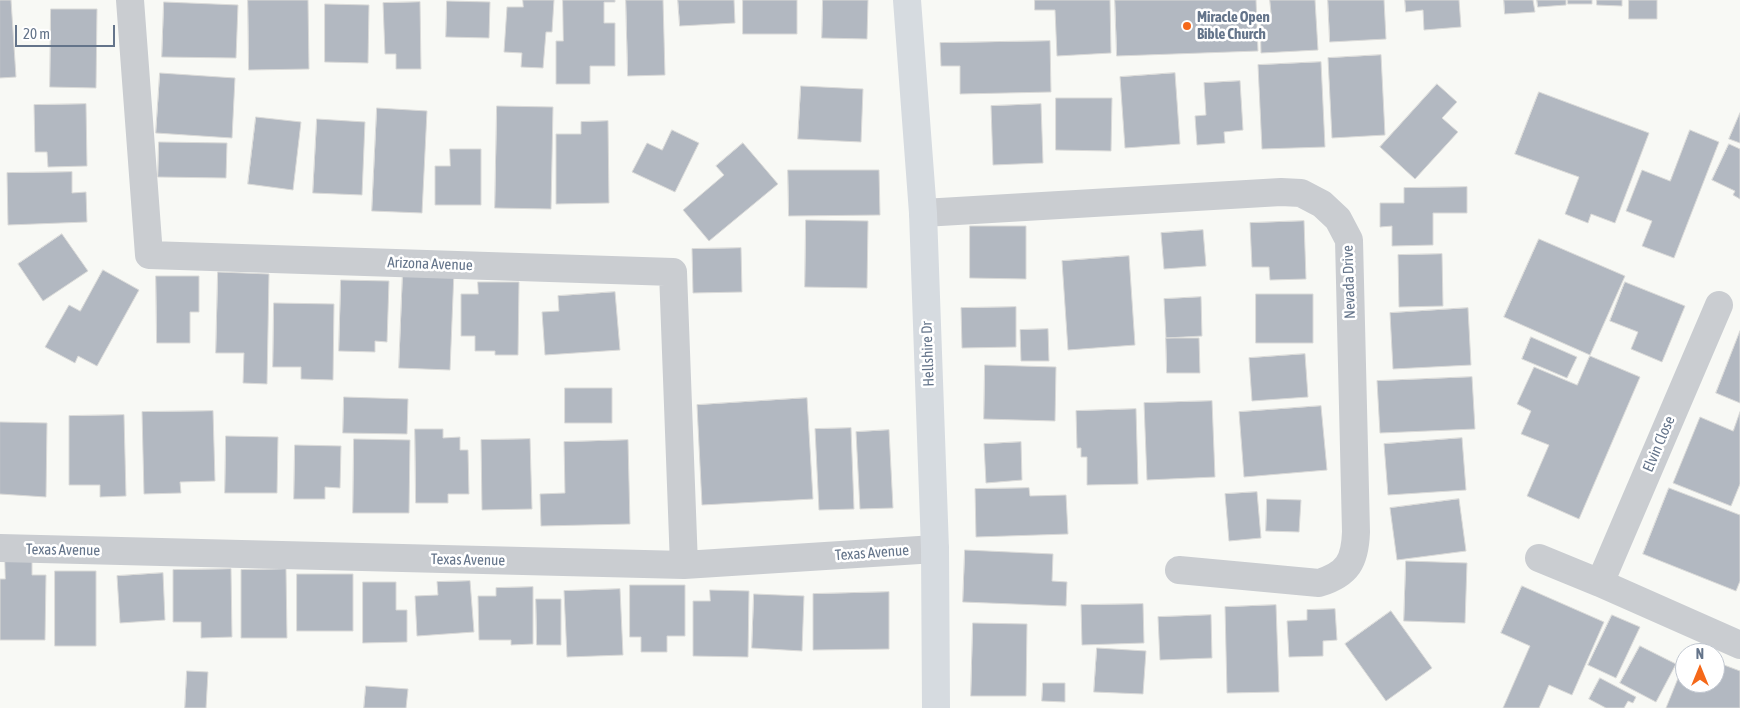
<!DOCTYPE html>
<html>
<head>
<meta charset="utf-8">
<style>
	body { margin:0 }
	#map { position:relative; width:1740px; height:708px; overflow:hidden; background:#f8f9f5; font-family:"Asap Condensed",sans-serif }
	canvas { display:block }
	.north { position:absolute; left:1675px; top:643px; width:50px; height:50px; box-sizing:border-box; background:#fff; border:1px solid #c1c7d0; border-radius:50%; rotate:0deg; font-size:14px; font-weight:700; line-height:20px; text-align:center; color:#64748a }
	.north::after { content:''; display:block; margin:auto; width:18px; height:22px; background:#f56819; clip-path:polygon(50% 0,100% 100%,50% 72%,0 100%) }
	.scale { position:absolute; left:15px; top:25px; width:100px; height:22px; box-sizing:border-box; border:2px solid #64748a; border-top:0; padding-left:6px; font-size:15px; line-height:18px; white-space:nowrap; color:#64748a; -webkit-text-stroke:4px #fff; paint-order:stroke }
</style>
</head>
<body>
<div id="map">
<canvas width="1740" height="708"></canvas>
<div class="north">N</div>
<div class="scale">20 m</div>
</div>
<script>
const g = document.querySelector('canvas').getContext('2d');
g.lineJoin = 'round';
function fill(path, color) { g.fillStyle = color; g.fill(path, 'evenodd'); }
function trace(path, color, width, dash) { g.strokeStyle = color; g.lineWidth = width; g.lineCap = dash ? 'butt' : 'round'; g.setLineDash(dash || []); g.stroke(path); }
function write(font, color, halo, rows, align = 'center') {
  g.font = font + ' "Asap Condensed",sans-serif'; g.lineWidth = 5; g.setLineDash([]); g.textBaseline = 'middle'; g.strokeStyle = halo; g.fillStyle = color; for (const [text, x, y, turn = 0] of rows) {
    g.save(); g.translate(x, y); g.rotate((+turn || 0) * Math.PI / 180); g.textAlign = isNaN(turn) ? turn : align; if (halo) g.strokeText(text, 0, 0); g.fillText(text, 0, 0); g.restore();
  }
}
const building = new Path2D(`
	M0,0H11L16,77L0,78Z
	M248,0H308L309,69L249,70Z
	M523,0H554L552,32H546L543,68L521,67L522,53L504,52L507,7H523Z
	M563,0H615V2H604V23H615V66H590V84H556V41H563Z
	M626,0H663L665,75L628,76Z
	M678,0H734L735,23L680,26Z
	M743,0H797V34H743Z
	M823,0H868L867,39L822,38Z
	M1035,0H1110L1111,53L1057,56L1055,10H1035Z
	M1115,0H1256L1258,51L1117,56Z
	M1270,0H1315L1318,50L1261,53L1260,17L1271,16Z
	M1328,0H1384L1386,39L1330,42Z
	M1405,0H1459L1461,27L1424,30L1423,10L1406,12Z
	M1504,0H1533L1535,12L1505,14Z
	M1537,0H1566V5L1538,7Z
	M1568,0H1592V4H1568Z
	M1597,0H1622V6L1597,5Z
	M1629,0H1657V19H1629Z
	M447,1L490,2L489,38L446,37Z
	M164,2L238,5L236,58L162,57Z
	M420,2L421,69H396V54H385L383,3Z
	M325,4L369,5L368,63L325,62Z
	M51,9H97L96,88L50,87Z
	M1050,41L1051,92L960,94V66H941L940,43Z
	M1381,55L1385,135L1332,138L1328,58Z
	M1321,62L1325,147L1262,149L1258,65Z
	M160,73L235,78L232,138L156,133Z
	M1175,73L1180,144L1125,148L1120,77Z
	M1240,81L1243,130L1224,132L1225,143L1197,145L1195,116L1206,115L1204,83Z
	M1437,84L1457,102L1442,118L1458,132L1415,179L1380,147Z
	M801,86L863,89L861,142L798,139Z
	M1539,92L1649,133L1615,223L1591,214L1588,223L1565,214L1579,177L1515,154Z
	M1056,98H1112L1111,151L1056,150Z
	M86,104L87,166L48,167L47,152H35L34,105Z
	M1041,104L1043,163L993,165L991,106Z
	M497,106L553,107L551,209L495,208Z
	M377,108L427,111L422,213L372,211Z
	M1740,113V143L1729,139Z
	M256,117L301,122L293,190L248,184Z
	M317,119L365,122L362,195L313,193Z
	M608,121L609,203L556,204V134H581V122Z
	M672,130L699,143L675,192L632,172L647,143L662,150Z
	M1690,130L1719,142L1674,258L1642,246L1652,221L1626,211L1642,170L1670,181Z
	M159,142L227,143L226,178L158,177Z
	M743,143L778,184L709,241L683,210L724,175L716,166Z
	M1729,144L1740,149V199L1733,195L1735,191L1712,180Z
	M450,149H481V205H435V166H450Z
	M788,170H879L880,215L789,216Z
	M72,172V193L86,192L87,222L8,225L7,173Z
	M1467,187V213H1433V245L1392,246V226L1380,227V203H1404V188Z
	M806,220L868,221L867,288L805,287Z
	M1304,221L1306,279L1270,280L1269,267H1252L1250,223Z
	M970,226H1026V279L970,278Z
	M1203,230L1206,266L1164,269L1161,233Z
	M62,234L88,271L43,301L18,264Z
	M1539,239L1625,276L1590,355L1504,317Z
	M741,248L742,292L693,293L692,249Z
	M1442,254L1443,306L1399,307L1398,255Z
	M1129,256L1135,345L1068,350L1062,261Z
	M403,269L454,271L450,370L399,368Z
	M103,270L139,290L97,366L78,356L75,363L45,347L69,305L80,311Z
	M218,272L269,274L267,384L243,383L244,353H216Z
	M156,276H199V312H190V343H157Z
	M341,280L389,281L387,342L375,341V352L339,351Z
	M478,282H519L518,355H495V351H475V336H461V294H478Z
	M1625,282L1685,306L1662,362L1631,349L1638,332L1610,321Z
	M615,292L620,350L545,355L542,312L559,311L558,296Z
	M1256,294H1313V343H1256Z
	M1201,297L1202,336L1166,338L1164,299Z
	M274,303L334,304L333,380L301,379V367H273Z
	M1016,307V347L962,348L961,308Z
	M1468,308L1471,365L1393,369L1390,313Z
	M1048,329L1049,361H1021L1020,330Z
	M1740,331V403L1716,393Z
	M1531,337L1577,357L1567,378L1522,359Z
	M1166,338H1199L1200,373H1167Z
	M1305,354L1308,397L1252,401L1249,358Z
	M1590,356L1640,377L1579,519L1527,496L1549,445L1521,434L1531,411L1517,404L1534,367L1577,385Z
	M985,365L1056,367L1055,421L984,419Z
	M1472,377L1475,429L1380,433L1377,381Z
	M565,388H612V423H565Z
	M344,397L408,399L407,434L343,433Z
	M807,398L813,499L702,505L697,405Z
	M1212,401L1215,477L1147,480L1144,403Z
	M1321,406L1327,470L1244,477L1239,412Z
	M1136,409L1138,484L1087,485V457H1081V448H1077L1076,411Z
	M213,411L215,481L180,482L181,493L144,494L142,412Z
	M1740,412V484L1731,506L1673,483L1700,417L1733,431Z
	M124,415L126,496L100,497V485H69V416Z
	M0,422L47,423L46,497L0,494Z
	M851,428L854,509L819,510L815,429Z
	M415,429H443V438L460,437V450H468L469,494H448V503H416Z
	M889,430L893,508L860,509L856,432Z
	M226,436L278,437L277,493H225Z
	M1462,438L1466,490L1388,495L1384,444Z
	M354,439L410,440L409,513H353Z
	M530,439L532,509L482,510L481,440Z
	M628,440L630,524L541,526L540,494L565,493L564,442Z
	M1021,442L1022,480L986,483L984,444Z
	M295,445L341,446L340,488L325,487V499H294Z
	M1029,488L1030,496L1066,495L1068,534L976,537L975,489Z
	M1669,488L1740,515V581L1736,591L1643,554Z
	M1257,492L1261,538L1229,541L1225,494Z
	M1267,499L1301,500L1299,532L1266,531Z
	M1459,499L1466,551L1397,560L1390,508Z
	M965,550L1053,554L1052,581L1067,582L1066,606L963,602Z
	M5,557L32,558V575H46L45,640H0V579H5Z
	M1406,561L1467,563L1465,623L1404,621Z
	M231,569L232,637L201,638V622H173V570Z
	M286,569L287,638H241V570Z
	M55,571H96V646H55Z
	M163,573L165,620L120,623L117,576Z
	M297,574H353V631H297Z
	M470,581L474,632L417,636L415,596L438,595L437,582Z
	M363,582H396V610H407V642L363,643Z
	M630,585H685V636H667V652H641V637H630Z
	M1522,586L1604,622L1572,695L1549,685L1539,708H1503L1530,646L1501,633Z
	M533,587V644L511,645V640H479L478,596H496V588Z
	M620,589L623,655L567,657L564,591Z
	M710,590L749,591L748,657L693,656V601H710Z
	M889,592V649L813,650V594Z
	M754,594L804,596L802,651L752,648Z
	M536,599H561V645H537Z
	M1143,604L1144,643L1082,645L1081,605Z
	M1276,605L1279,692L1227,693L1225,607Z
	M1335,609L1337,640L1323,641V656L1289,657L1287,621L1307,620V610Z
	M1391,611L1432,668L1386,701L1345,644Z
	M1211,615L1212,658L1160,660L1158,617Z
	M1612,615L1640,627L1616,678L1588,665Z
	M973,623L1027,624L1026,696H971Z
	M1640,646L1676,664L1656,702L1620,683Z
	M1097,648L1146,651L1143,694L1094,692Z
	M1724,665L1740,671V708H1666L1683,666H1685V683H1715V678L1718,680Z
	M187,671L208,672L206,708H185Z
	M1600,678L1636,697L1633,703L1628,701L1624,708H1606L1589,699Z
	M1043,683H1065V702L1042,701Z
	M366,686L408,689L406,708H364Z`);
fill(building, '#b2b8c1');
trace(building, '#dadad8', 1);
trace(new Path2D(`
	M130,0L149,255L673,272L684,565
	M923,213L1281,192L1301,193L1322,204L1338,219L1349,240L1356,532C1355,561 1348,574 1319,583L1179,570
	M0,548L684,565L935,549
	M1539,558L1600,583L1740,645
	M1600,583L1719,305`), '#cacdd1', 28);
trace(new Path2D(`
	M907,0L923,213L935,549L936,708`), '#d6dbe0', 28);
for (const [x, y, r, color] of [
	[1187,26,5,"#f56819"]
]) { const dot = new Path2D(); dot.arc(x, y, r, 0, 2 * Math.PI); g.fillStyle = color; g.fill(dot); trace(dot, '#fff', 2); }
write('bold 15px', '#64748a', '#fff', [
	["Miracle Open",1197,17],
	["Bible Church",1197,34]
], 'left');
write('15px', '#64748a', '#fff', [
	["Arizona Avenue",430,264,2],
	["Nevada Drive",1349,282,-92],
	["Hellshire Dr",928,354,-92],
	["Elvin Close",1659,444,-67],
	["Texas Avenue",63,550,1],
	["Texas Avenue",872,553,-4],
	["Texas Avenue",468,560,1]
]);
</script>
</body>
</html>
